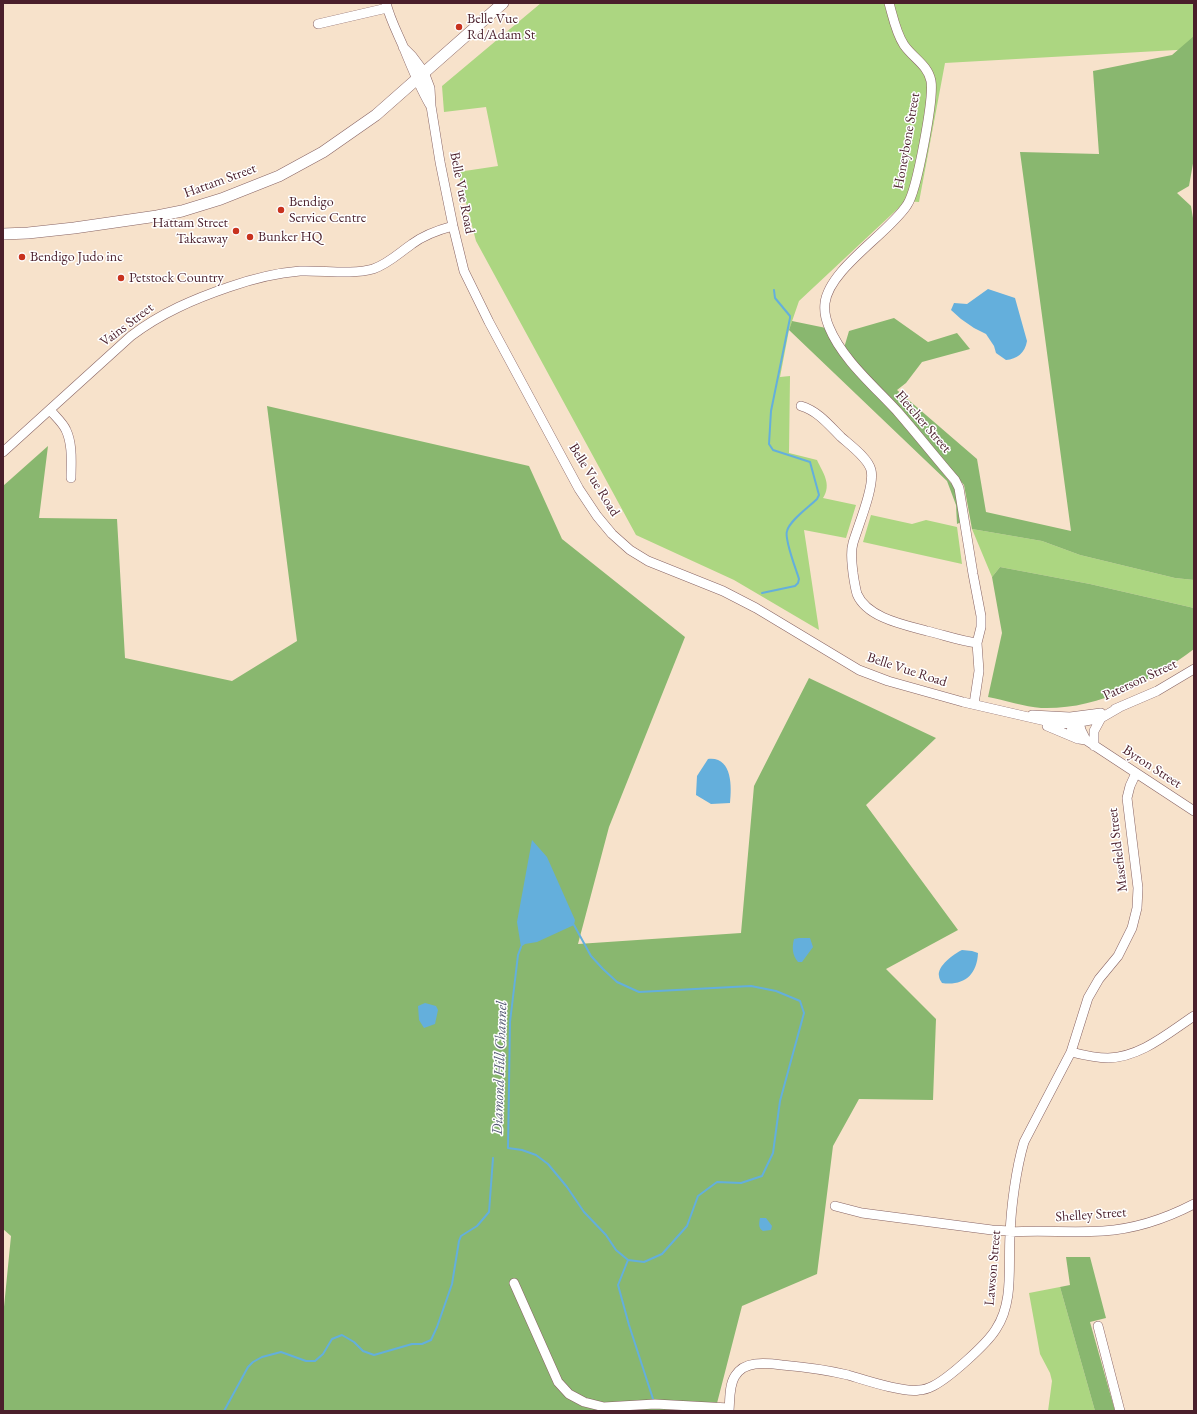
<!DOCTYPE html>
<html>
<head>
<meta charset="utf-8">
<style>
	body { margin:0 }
	#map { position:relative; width:1197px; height:1414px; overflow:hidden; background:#f7e2cb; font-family:"EB Garamond",serif }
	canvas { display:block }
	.frame { position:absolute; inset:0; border:4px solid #4a1f2b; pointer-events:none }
</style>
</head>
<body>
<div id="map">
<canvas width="1197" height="1414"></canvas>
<div class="frame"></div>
</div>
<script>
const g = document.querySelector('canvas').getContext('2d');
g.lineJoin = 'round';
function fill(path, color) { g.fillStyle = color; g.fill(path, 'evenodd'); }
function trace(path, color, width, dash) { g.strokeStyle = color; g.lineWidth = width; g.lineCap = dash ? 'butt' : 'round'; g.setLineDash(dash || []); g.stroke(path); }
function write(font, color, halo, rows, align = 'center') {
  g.font = font + ' "EB Garamond",serif'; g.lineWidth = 3; g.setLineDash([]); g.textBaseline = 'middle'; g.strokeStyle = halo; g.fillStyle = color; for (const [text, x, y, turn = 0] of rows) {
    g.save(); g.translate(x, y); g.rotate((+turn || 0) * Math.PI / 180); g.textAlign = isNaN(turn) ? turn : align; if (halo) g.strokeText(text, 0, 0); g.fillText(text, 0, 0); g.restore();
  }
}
fill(new Path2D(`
	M541,3H1194V49L945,63L919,202L906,201L799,301L789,330L780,377L790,376L789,453L817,460C823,473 832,484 823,498L856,505L846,538L804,530L819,630L734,580L636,535L476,241L458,172L498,166L486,107L444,112L442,86Z
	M871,515L912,524L926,520L957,527L962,564L863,542Z
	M972,529L1042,541L1080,555L1175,578L1194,580V608L1090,584L1000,567L992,577Z
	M1060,1287L1095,1411H1048L1052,1381L1050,1373L1040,1354L1029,1293Z`), '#acd681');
fill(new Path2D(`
	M1194,36V158L1189,186L1177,193L1191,206L1194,224V580L1175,578L1080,555L1042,541L972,529L964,485L940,456L844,348L849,331L894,318L928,342L957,333L970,349L922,362L906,383L897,390L977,459L986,512L1071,531L1020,152L1099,154L1093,71L1172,55Z
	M792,321L826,328L959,493L961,522L957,524L956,505L947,481L789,330Z
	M267,406L529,466L562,539L685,637L609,827L578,944L741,933L754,786L809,678L936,738L866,805L958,930L886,969L936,1019L933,1100L859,1099L833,1146L817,1274L742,1306L715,1411H3V1317L11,1236L3,1229V486L48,446L39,518L117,519L125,658L232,681L297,641Z
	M1000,567L1090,584L1194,608V649C1150,682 1097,710 1041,708C1025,707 1004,700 988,697L1002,633L992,577Z
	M1066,1257H1090L1106,1318L1090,1322L1115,1411H1095L1060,1287L1070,1285Z`), '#89b76f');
fill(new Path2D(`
	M988,289L1015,298L1027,341C1025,353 1017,359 1006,360L996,353L994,346L986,334L974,328L961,319L951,310L954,303L967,304Z
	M708,759C732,756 732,786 730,803L711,804L696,795L697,776Z
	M532,840L547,857L575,920L574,925L537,942L525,944L521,947L517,922Z
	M799,938H810L813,947L802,962H798C792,955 792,947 794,939Z
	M962,950L972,951L978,953C977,976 963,986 942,983C941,981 939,979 939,976C937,966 954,954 962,950Z
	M425,1003L436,1006L438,1010L435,1024L424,1028L419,1020L418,1006Z
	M760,1218H766L772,1226L771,1230L763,1231C758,1228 759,1223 760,1218Z`), '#64afdc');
trace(new Path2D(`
	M762,593L795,586L798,583L799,579C796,569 784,539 787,531C790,520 809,507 817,499L819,495L810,462L773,450L769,444L771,411L790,318V316L775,298L774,290
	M521,947L518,955L510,1022L508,1148L522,1150L536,1155L548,1164L567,1187L584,1212L606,1235L616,1250L628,1260L644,1262L662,1254L687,1226L698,1196L717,1182L741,1183L762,1176L773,1153L780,1101L804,1013L800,1001L776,991L751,986L639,992L617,982L603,969L591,956L574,925
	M628,1260L618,1285L629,1325L654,1402
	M224,1411L248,1367L253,1362L262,1357L281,1352L306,1361H315L323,1354L332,1339L342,1335L354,1342L363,1351L374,1355L412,1344H422L431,1340L437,1327L452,1284L459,1241L461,1236L477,1226L489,1212L493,1158`), '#64afdc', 2);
const minor = new Path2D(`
	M386,3C390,19 397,32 403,46C411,66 419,86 430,105
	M889,3C893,17 896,33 904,45C913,58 928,65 931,81C934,98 917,191 907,205C889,233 829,269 825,303C824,311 826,320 829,327C842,359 874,386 897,411C917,434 936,458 955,480L959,488L973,574L981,616V627L977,643L979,671L974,704
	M318,24L387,8
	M403,47L412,56L424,72L430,88L431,106L440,162L453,226L464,271L489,322L579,489L597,516L612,534L630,550L648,561L723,591L756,608L859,670L888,681L963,702L1050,722L1070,724L1101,718L1120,707
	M801,406C818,411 829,425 841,437C850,445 868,458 871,470C875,486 858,526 853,543C850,553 852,563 853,573C854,580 855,587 857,594C867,618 905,625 927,631C944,635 960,641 977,643
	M50,410C56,417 63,423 66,430C73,445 71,463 71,478
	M3,452L131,336C161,313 194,299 229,287C252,279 275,273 300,271C323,270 351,275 373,269C388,264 399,253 412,244C424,235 438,230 453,226
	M1115,709L1157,691L1194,669
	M1032,715L1070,717L1101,713
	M1070,717L1072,731L1079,739L1086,740L1194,811
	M1078,718L1081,730L1086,740
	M1047,726L1078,739
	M1094,746V731L1101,718
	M1071,1052C1083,1055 1096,1058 1108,1058C1141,1057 1168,1033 1194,1016
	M835,1206L862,1213L992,1230L1010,1231
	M1010,1232C1041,1230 1072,1233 1103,1231C1135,1229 1165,1219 1194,1204
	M514,1283L558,1382L569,1394L584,1402L604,1407L655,1404L729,1408
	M1098,1326L1120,1411
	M729,1411C730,1400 729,1385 735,1376C740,1368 747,1365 755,1364C764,1363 774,1364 782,1365C805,1367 827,1370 848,1375C865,1380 903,1393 919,1390C924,1390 929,1388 933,1386C949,1378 987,1344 996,1329C1014,1302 1008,1266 1010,1235C1011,1207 1016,1169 1024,1142L1071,1052L1088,998L1099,979L1118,956L1132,928L1137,908L1138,888L1127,798L1130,786L1136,773`);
const major = new Path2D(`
	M3,234L28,233L74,228L157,216L182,211L221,199L279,176L323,152L376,115L503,3`);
trace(minor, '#876363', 10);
trace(major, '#876363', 12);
trace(minor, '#fff', 9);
trace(major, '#fff', 11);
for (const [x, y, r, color] of [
	[459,27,4,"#c8321e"],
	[281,210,4,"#c8321e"],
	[236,231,4,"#c8321e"],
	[250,237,4,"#c8321e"],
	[22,257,4,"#c8321e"],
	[121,278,4,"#c8321e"]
]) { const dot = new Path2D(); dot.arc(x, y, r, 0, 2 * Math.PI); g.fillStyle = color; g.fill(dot); trace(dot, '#fff', 1.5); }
write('14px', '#4a1f2b', '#fff', [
	["Belle Vue",467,19],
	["Rd/Adam St",467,35],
	["Bendigo",289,202],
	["Service Centre",289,218],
	["Hattam Street",228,223,"right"],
	["Takeaway",228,239,"right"],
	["Bunker HQ",258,237],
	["Bendigo Judo inc",30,257],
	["Petstock Country",129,278]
], 'left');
write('14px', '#4a1f2b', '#fff', [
	["Honeybone Street",907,141,-80],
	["Hattam Street",220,181,-20],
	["Belle Vue Road",462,193,79],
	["Vains Street",127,325,-37],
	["Fletcher Street",923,422,49],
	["Belle Vue Road",594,480,58],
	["Belle Vue Road",907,670,18],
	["Paterson Street",1140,680,-25],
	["Byron Street",1152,767,33],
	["Masefield Street",1118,850,-97],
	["Shelley Street",1091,1215,-4],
	["Lawson Street",993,1268,-85]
]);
write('italic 15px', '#545972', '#fff', [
	["Diamond Hill Channel",500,1068,-88]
]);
</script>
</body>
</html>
